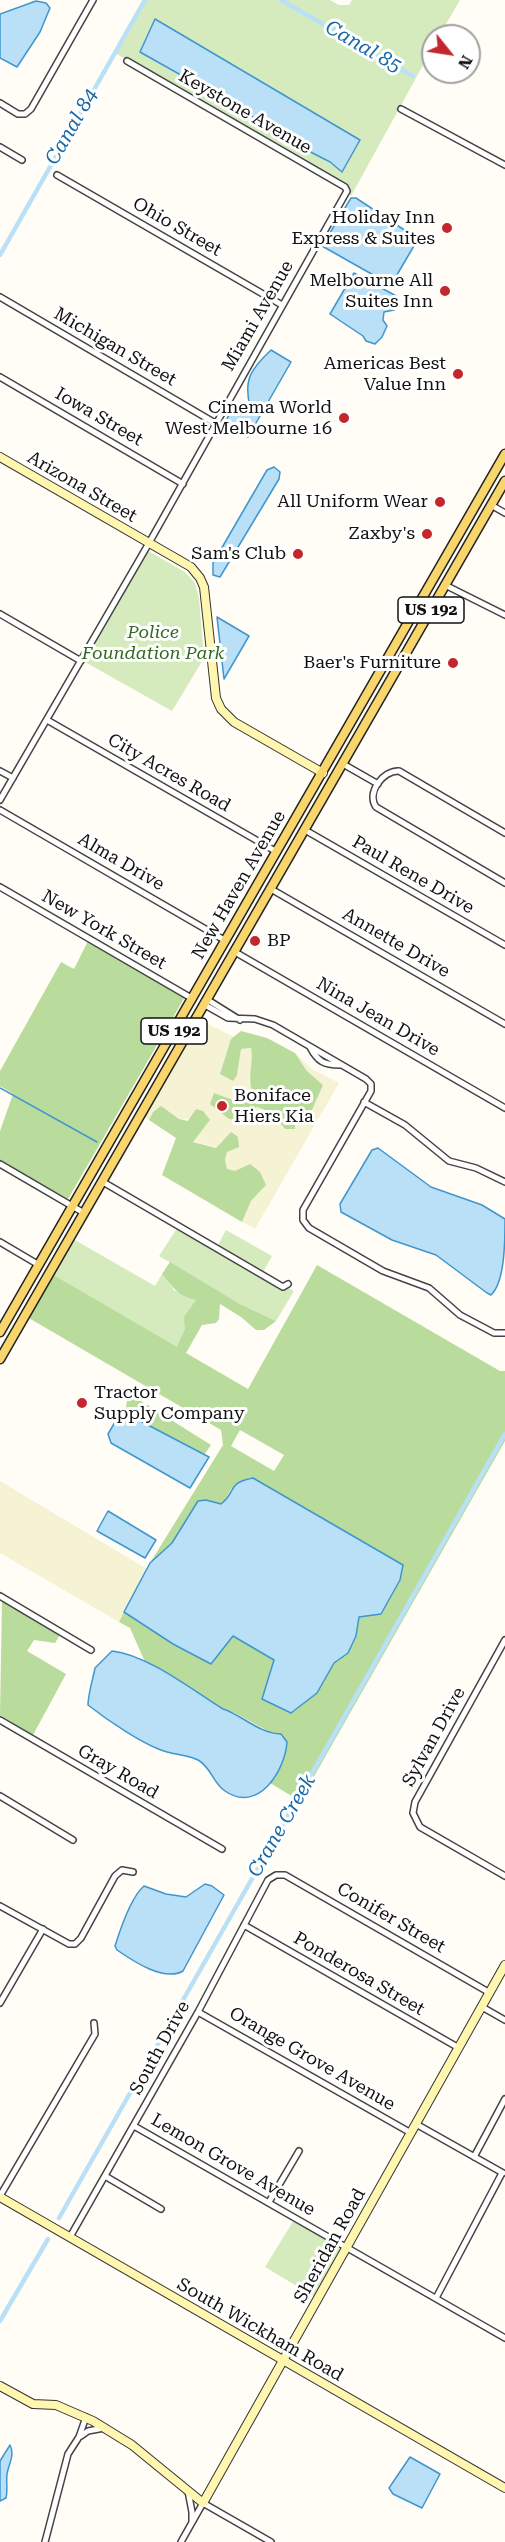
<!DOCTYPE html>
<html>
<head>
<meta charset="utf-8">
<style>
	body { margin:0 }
	#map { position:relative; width:505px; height:2542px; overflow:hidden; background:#fffdf5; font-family:"Roboto Serif",serif }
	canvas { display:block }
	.north { position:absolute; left:421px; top:24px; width:60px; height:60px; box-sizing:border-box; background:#fff; border:2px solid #a0a0a0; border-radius:50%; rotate:120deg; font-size:16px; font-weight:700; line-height:24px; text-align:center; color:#111 }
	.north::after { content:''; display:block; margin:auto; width:21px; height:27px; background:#c4262e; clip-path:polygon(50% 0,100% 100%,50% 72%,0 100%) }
</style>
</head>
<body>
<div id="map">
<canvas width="505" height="2542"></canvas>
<div class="north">N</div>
</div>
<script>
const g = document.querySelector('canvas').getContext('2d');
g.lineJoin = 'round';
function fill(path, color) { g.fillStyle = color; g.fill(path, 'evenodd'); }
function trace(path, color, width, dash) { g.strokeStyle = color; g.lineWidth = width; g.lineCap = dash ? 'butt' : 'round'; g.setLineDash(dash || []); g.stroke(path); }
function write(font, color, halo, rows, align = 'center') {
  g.font = font + ' "Roboto Serif",serif'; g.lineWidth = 6; g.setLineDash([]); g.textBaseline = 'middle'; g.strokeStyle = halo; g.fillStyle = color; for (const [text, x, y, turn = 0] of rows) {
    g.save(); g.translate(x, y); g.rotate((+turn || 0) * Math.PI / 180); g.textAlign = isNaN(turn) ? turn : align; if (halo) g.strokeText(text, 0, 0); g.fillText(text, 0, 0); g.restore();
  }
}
fill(new Path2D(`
	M200,1020L234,1037L231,1039L237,1075L241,1049L251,1048L253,1061L249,1082L253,1090L239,1102L214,1093L211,1104L256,1107L271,1111L285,1129L295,1109L323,1085L307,1071L295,1053L312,1069L339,1083L255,1229L242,1222L251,1201L266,1185L227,1169L225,1160L227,1152L222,1140L217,1148L193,1141L210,1120L179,1119L161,1107L153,1112L149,1120L145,1117Z
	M0,1481L147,1569L119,1622L0,1553Z`), '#f6f3d4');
fill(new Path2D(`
	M146,0H330L339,5H349L352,0H460L439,36H433V47L351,196L343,187L115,53ZM146,56L360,139L341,171C325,158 306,152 289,141C243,111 194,84 146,56Z
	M148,551L185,572L195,583L199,598L204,658L172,711L85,662Z
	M178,1227L215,1251L226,1230L272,1256L262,1274L294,1291L276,1321L240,1304L159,1256Z
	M73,1239L155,1286L162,1274L174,1290L197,1300L185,1317V1328L177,1348L52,1274Z
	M294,2220L340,2246L341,2249L315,2297L265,2267Z`), '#d5ebbd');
fill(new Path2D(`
	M89,939L186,995L68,1199L0,1160V1131L13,1094L0,1086V1071L61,962L74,969Z
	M241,1031L267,1038L295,1053L307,1071L323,1085L311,1112L295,1109V1129H285L271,1112L257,1107L246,1122L229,1119L210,1104L214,1093L239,1102L252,1091C247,1077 254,1063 251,1048L241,1049L237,1075L233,1081L220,1074L231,1039Z
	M161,1106L179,1119L188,1121L196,1109L203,1111L210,1120L193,1142L216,1148L231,1132L238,1137L239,1147L227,1152L225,1160L227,1169L235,1171L250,1164L260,1172L266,1185L251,1201L242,1222L162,1175L176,1138L149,1120L153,1112Z
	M170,1262L240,1304L276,1321L264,1330H256L241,1317L220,1304L219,1319L216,1323L202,1325L186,1353L248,1389L317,1265L500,1371H505V1441L300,1801L270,1783L276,1777L273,1734L235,1713L223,1709L146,1664L130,1628L119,1622L124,1612L173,1644L211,1664L233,1636L274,1660L269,1675L317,1693L334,1662L348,1653L356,1636L359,1617L381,1614L400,1580L403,1565L231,1489L225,1501L221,1504L206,1500L198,1501L172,1544L150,1563L223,1445L221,1430L27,1317L52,1274L177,1347L185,1328L184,1317L196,1300C180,1297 172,1287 162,1274ZM240,1430L284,1455L274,1471L231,1446Z
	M133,1396L211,1445L204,1455L125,1413L127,1401Z
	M2,1601L61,1633L55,1643L34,1640L27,1651L66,1674L33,1735L0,1715Z`), '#b9dc9c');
const water = new Path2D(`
	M36,1L46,3L50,8L40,32L17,67L0,58V14Z
	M155,19L360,140L342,172L330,162L289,141L241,109L140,52Z
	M351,198H356L418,239L391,285L322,246Z
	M354,273L398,297L394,310L384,312L383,320L387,326L382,337L375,344L366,341L363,336L330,314Z
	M271,350L291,362L248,437L225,424L229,414L250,406C243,379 252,368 271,350Z
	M274,467L280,472L279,479L220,577L213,575V563L267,470Z
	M217,617L249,636L224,679Z
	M378,1148L431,1187L482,1205L505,1219C505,1241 505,1282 491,1295L487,1293L436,1255L392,1240L341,1212L340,1204L372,1150Z
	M125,1413L209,1457L190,1488L111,1443L108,1434L118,1417Z
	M253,1478L403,1565L400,1580L381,1614L359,1617L356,1636L348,1653L334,1663L317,1693L291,1713L262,1699L274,1660L233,1636L211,1664L173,1644L124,1612L150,1563L172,1543L198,1501L206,1500L221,1504C237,1492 226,1483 253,1478Z
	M108,1511L156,1540L145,1558L97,1531Z
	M112,1651C148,1655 192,1690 223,1709C242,1715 260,1734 281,1734L287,1742C285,1771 258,1814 225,1791C213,1783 211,1767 198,1760C188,1755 178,1755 167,1752C145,1746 107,1720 88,1705C88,1694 93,1679 95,1668Z
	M205,1884L212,1886L224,1895L183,1971C164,1982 133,1961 117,1950L115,1946C120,1930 131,1897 144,1886L166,1894L186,1897Z
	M10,2445C15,2455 9,2463 7,2474C6,2482 8,2490 6,2498L0,2501V2461Z
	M410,2457L440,2474L422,2508L393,2494L389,2488Z`);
fill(water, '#b9e0f7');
trace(water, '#3f96cf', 1.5);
trace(new Path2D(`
	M0,1088L97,1142`), '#3f96cf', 1.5);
trace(new Path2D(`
	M281,0L413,76
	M0,255L145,0
	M59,2218L505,1434
	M0,2321L48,2239`), '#b9e0f7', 4.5);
const street = new Path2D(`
	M0,103L18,114H25L31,109L93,0
	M401,109L505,165
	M0,147L22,160
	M57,175L282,305
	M0,297L215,423
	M0,377L183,484
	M491,505L505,513
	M445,585L505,615
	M0,614L81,661
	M47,720L277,852
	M343,764L378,784
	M0,771L13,778
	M0,800L149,543L347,191L345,187L127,61
	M0,810L226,941
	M305,830L505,945
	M505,833L399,771C383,770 366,793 376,807L505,883
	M0,887L193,999
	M271,889L505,1024
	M235,952L505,1108
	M208,1000L240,1020
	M205,1005L228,1018L255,1019L273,1025L366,1079L371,1084V1091L303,1210V1220L309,1228L383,1271L429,1288L460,1315L494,1333H505
	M310,1047C318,1062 324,1065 340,1065
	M364,1102L405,1125L449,1161L476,1168L505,1182
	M0,1164L84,1213
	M103,1182L283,1287L288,1284
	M0,1242L39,1265
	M0,1596L91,1650
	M505,1640L415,1802L413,1813L420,1827L505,1876
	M0,1720L222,1849
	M0,1796L73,1840
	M0,1906L69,1944H75L81,1938L115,1876L122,1870L133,1872
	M244,1925L459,2048
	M0,2003L43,1929
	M482,2007L505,2020
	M198,2012L411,2133
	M416,2124L503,2173
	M134,2126L505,2338
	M474,2157L505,2099
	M105,2176L161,2209
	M0,2196L95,2034L94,2023
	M269,2202L299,2151
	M70,2237L198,2012L268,1880L276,1875H285L490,1993
	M436,2298L502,2173
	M81,2436L88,2431L104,2428
	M188,2491L192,2512V2522
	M45,2542L68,2454L79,2437L86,2417
	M181,2542L203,2503L271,2542`);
const secondary = new Path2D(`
	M0,457L191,567L200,578L204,587L216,698L221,709L234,722L323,773
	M0,2197L505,2488
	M0,2386L33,2404L56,2405L93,2421L132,2445L203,2503L505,1965`);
const primary = new Path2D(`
	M0,1332L505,454
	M0,1359L505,481`);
trace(street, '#444', 8);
trace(secondary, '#333', 10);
trace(primary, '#222', 11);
trace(street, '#fff', 5);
trace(secondary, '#fff6b0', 8);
trace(primary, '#f9d66b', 8);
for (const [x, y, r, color] of [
	[447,228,6,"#c4262e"],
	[445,291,6,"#c4262e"],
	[458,374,6,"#c4262e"],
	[344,418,6,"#c4262e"],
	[440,502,6,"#c4262e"],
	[427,534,6,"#c4262e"],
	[298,554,6,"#c4262e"],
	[453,663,6,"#c4262e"],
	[255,941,6,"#c4262e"],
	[222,1106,6,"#c4262e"],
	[82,1403,6,"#c4262e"]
]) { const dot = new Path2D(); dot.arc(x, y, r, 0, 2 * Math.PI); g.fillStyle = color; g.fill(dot); trace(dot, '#fff', 2); }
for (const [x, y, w] of [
	[431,610,66],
	[174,1031,66]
]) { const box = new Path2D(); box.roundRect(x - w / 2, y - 13, w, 26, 4.5); g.fillStyle = '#fff'; g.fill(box); trace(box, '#111', 1.5); }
write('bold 16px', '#111', null, [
	["US 192",431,610],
	["US 192",174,1031]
]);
write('18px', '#111', '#fff', [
	["Keystone Avenue",245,112,30],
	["Ohio Street",177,227,30],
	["Miami Avenue",258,316,-60],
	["Michigan Street",115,347,30],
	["Iowa Street",99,417,30],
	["Arizona Street",82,487,30],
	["City Acres Road",169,773,30],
	["Alma Drive",121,862,30],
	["Paul Rene Drive",413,875,30],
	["New Haven Avenue",239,885,-60],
	["New York Street",104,930,30],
	["Annette Drive",396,943,30],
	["Nina Jean Drive",378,1017,30],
	["Sylvan Drive",434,1737,-61],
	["Gray Road",118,1772,30],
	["Conifer Street",391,1918,30],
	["Ponderosa Street",359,1974,30],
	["South Drive",160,2048,-61],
	["Orange Grove Avenue",312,2059,30],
	["Lemon Grove Avenue",233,2165,30],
	["Sheridan Road",330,2246,-61],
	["South Wickham Road",260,2330,30]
]);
write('18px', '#111', '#fff', [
	["Holiday Inn",435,218],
	["Express & Suites",435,239],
	["Melbourne All",433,281],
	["Suites Inn",433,302],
	["Americas Best",446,364],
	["Value Inn",446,385],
	["Cinema World",332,408],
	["West Melbourne 16",332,429],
	["All Uniform Wear",428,502],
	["Zaxby's",415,534],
	["Sam's Club",286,554],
	["Baer's Furniture",441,663],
	["BP",267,941,"left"],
	["Boniface",234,1096,"left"],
	["Hiers Kia",234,1117,"left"],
	["Tractor",94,1393,"left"],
	["Supply Company",94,1414,"left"]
], 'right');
write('italic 18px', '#2f6b1f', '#fff', [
	["Police",153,633],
	["Foundation Park",153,654]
]);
write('italic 20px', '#1768a6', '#fff', [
	["Canal 85",363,47,30],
	["Canal 84",72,127,-60],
	["Crane Creek",282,1826,-60]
]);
</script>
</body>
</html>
